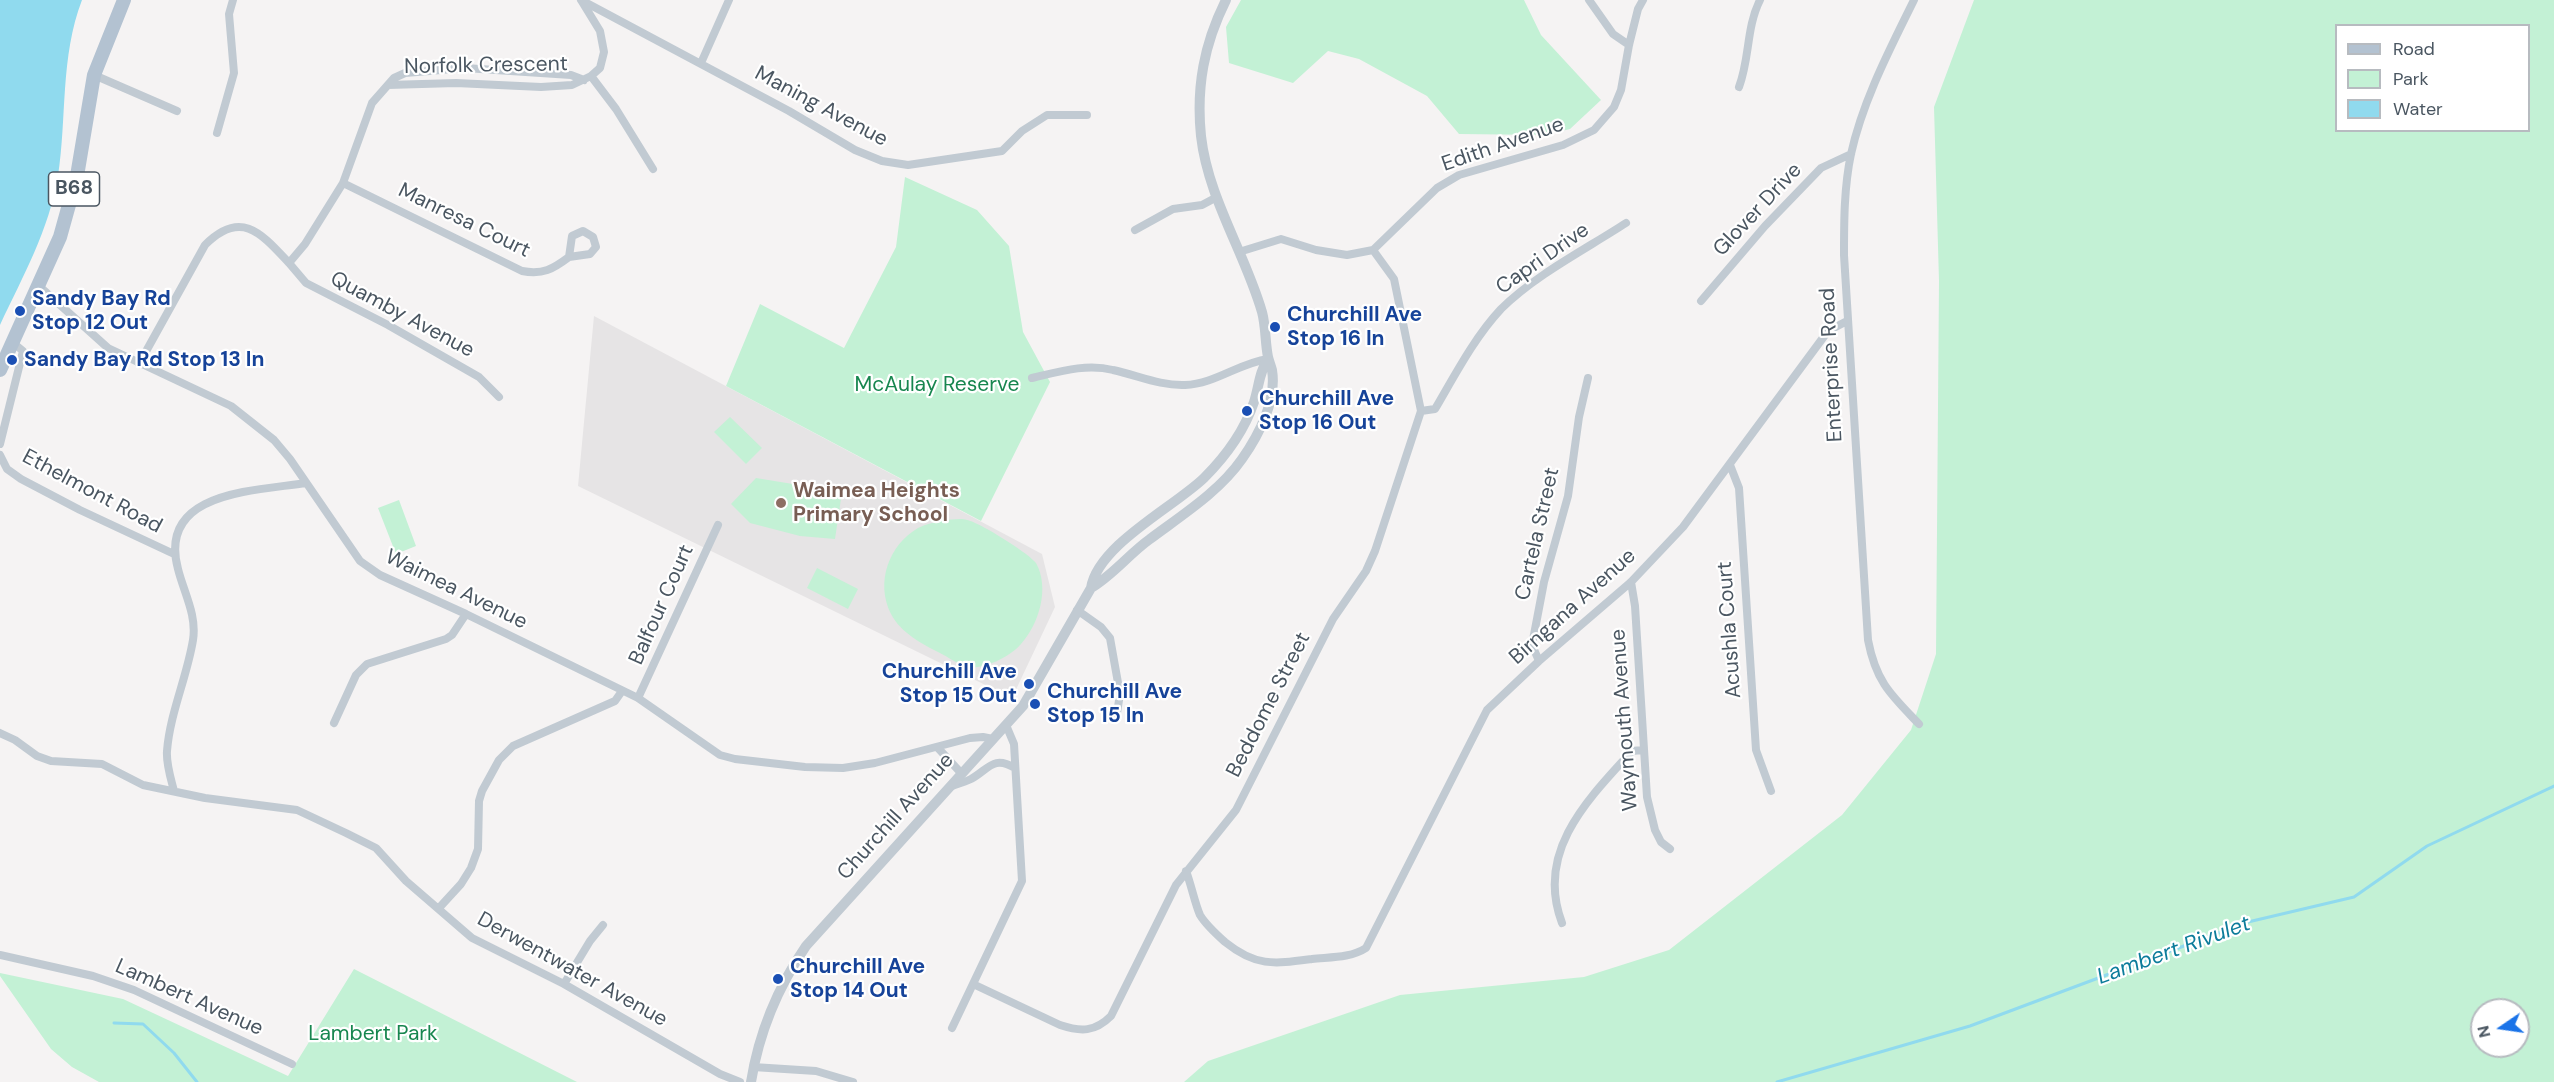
<!DOCTYPE html>
<html>
<head>
<meta charset="utf-8">
<style>
	body { margin:0 }
	#map { position:relative; width:2554px; height:1082px; overflow:hidden; background:#f5f3f3; font-family:"DM Sans",sans-serif }
	canvas { display:block }
	.legend { position:absolute; left:2335px; top:24px; width:195px; height:108px; box-sizing:border-box; background:#fff; border:2px solid #b7bbc0; margin:0; padding:8px 10px; list-style:none; font-size:18px; color:#4a5661 }
	.legend li { display:flex; align-items:center; gap:12px; height:30px }
	.legend b { width:30px; border:2px solid #b7bbc0 }
	.north { position:absolute; left:2470px; top:998px; width:60px; height:60px; box-sizing:border-box; background:#fff; border:2px solid #b7bbc0; border-radius:50%; rotate:257deg; font-size:16px; font-weight:700; line-height:24px; text-align:center; color:#4a5661 }
	.north::after { content:''; display:block; margin:auto; width:21px; height:27px; background:#1a73e8; clip-path:polygon(50% 0,100% 100%,50% 72%,0 100%) }
</style>
</head>
<body>
<div id="map">
<canvas width="2554" height="1082"></canvas>
<ul class="legend">
<li><b style="height:8px;background:#b3c2d1"></b>Road</li>
<li><b style="height:16px;background:#c3f1d5"></b>Park</li>
<li><b style="height:16px;background:#90daee"></b>Water</li>
</ul>
<div class="north">N</div>
</div>
<script>
const g = document.querySelector('canvas').getContext('2d');
g.lineJoin = 'round';
function fill(path, color) { g.fillStyle = color; g.fill(path, 'evenodd'); }
function trace(path, color, width, dash) { g.strokeStyle = color; g.lineWidth = width; g.lineCap = dash ? 'butt' : 'round'; g.setLineDash(dash || []); g.stroke(path); }
function write(font, color, halo, rows, align = 'center') {
  g.font = font + ' "DM Sans",sans-serif'; g.lineWidth = 4.5; g.setLineDash([]); g.textBaseline = 'middle'; g.strokeStyle = halo; g.fillStyle = color; for (const [text, x, y, turn = 0] of rows) {
    g.save(); g.translate(x, y); g.rotate((+turn || 0) * Math.PI / 180); g.textAlign = isNaN(turn) ? turn : align; if (halo) g.strokeText(text, 0, 0); g.fillText(text, 0, 0); g.restore();
  }
}
fill(new Path2D(`
	M594,316L1042,554L1055,607L1012,698L578,486Z`), '#e6e4e5');
fill(new Path2D(`
	M1241,0H1524L1541,35L1601,100L1570,129L1545,135L1459,134L1427,96L1359,59L1328,51L1293,83L1229,63L1226,27Z
	M1974,0H2554V1082H1184L1208,1061L1400,995L1584,977L1669,950L1842,815L1911,730L1936,654L1939,281L1934,107ZM2336,26H2528V130H2336ZM2482,1010H2518V1046H2482Z
	M905,177L977,210L1009,246L1023,332L1050,382L981,521L726,386L760,304L844,348L896,247Z
	M730,417L762,448L746,464L714,432Z
	M756,478L842,492L835,539L800,536L750,523L731,504Z
	M399,500L416,546L396,554L378,508Z
	M944,520C951,520 961,518 967,520C979,522 1030,554 1036,563C1050,588 1039,624 1021,644C1011,656 984,670 968,667C959,665 948,657 940,653C922,644 901,633 891,614C875,582 889,545 918,528C926,524 936,522 944,520Z
	M817,568L858,589L848,609L807,588Z
	M354,969L577,1082H99L72,1067L51,1049L0,976V973L123,999L288,1076Z`), '#c3f1d5');
fill(new Path2D(`
	M0,0H82C60,57 67,118 58,176C49,230 23,276 0,325Z`), '#90daee');
trace(new Path2D(`
	M114,1023L143,1024L174,1053L197,1082
	M1777,1082L1970,1026L2248,922L2354,897L2427,846L2554,786`), '#90daee', 3);
trace(new Path2D(`
	M581,0L789,111L855,150L882,161L908,165L1002,151L1022,131L1047,115H1087
	M1589,0L1613,34L1629,45
	M1914,0C1890,49 1863,100 1851,154C1844,187 1844,222 1844,255L1868,640C1876,682 1891,695 1919,724
	M701,63L729,0
	M94,75L177,111
	M591,76L616,109L653,169
	M388,85L456,83L541,87L572,85L591,76L600,68L604,52L600,31L581,0
	M1739,87C1750,58 1746,28 1760,0
	M217,133L234,73L229,14L233,0
	M343,183L522,271C543,275 553,269 569,257L572,236L583,231L593,237L596,247L590,254L569,257
	M1135,230L1173,209L1202,205L1217,197
	M1239,252L1281,239L1316,250L1347,255L1373,250L1437,188L1459,175L1563,145L1594,130L1614,107L1621,90L1629,45L1638,9L1643,0
	M289,263L306,283L388,325L479,377L499,397
	M39,286L108,348L231,406L274,440L290,459L360,561L380,575L466,614L638,698L720,755L735,759L805,767L843,768L875,763L970,738L983,737L993,739
	M1701,301L1765,226L1821,168L1851,154
	M139,364L205,245C241,209 261,233 289,263L305,244L343,183L372,103L394,78L405,73L465,68L571,75L584,80
	M1032,378C1058,372 1086,363 1113,370C1137,375 1160,386 1185,385C1215,384 1239,363 1268,359
	M1421,411L1435,409C1455,375 1474,338 1501,309C1535,275 1586,249 1626,223
	M0,444L23,351L12,342
	M0,455L7,469L21,479L80,510L174,554
	M1730,465L1739,488L1756,750L1771,791
	M1631,582L1635,606L1647,797L1655,830L1661,842L1670,849
	M1077,610L1101,627L1110,638L1120,694L1117,713
	M1539,661L1532,645L1544,582L1568,496L1579,417L1588,378
	M638,698L718,525
	M334,723L356,675L367,664L446,639L452,635L466,614
	M0,733L15,740L37,756L51,761L102,764L143,785L205,798L297,810L346,833L376,848L406,881L472,938L564,984L720,1074L740,1082
	M938,748L961,773
	M952,786C958,784 965,782 971,779C989,769 993,755 1015,768
	M174,791C171,779 166,764 167,751C170,713 187,677 193,640C197,615 184,593 178,569C157,491 255,491 306,483
	M1186,871C1191,884 1195,904 1200,915C1206,925 1216,934 1225,942C1256,967 1274,964 1312,959C1329,957 1351,958 1366,948L1487,710L1539,661L1631,582L1683,527L1828,331L1847,321
	M439,908L461,884L471,868L478,849L479,801L482,791L499,760L513,746L615,701L622,691
	M1562,923C1535,852 1587,800 1632,751L1643,750
	M0,955L93,976L134,990L292,1064
	M564,984L590,941L603,925
	M973,984L1060,1025C1081,1032 1095,1032 1111,1016L1176,885L1236,810L1333,619L1366,571L1375,551L1421,411L1394,279L1373,250
	M952,1028L1022,881L1014,744L1006,725
	M753,1067L816,1071L853,1082`), '#c1cad2', 8);
trace(new Path2D(`
	M1091,588C1098,545 1174,507 1204,478C1226,456 1244,432 1254,402C1259,387 1259,372 1268,359
	M751,1082C759,1032 778,987 806,946L1023,706L1091,588C1113,575 1129,554 1150,539C1182,515 1219,492 1242,459C1259,435 1277,400 1272,370C1271,366 1269,361 1268,357C1265,342 1266,327 1262,312C1245,253 1208,198 1201,136C1196,87 1204,44 1226,0`), '#c1cad2', 10);
trace(new Path2D(`
	M0,370L60,237L77,176L94,75L124,0`), '#b3c2d1', 14);
for (const [x, y, r, color] of [
	[20,311,6,"#1a4fb4"],
	[1275,327,6,"#1a4fb4"],
	[12,360,6,"#1a4fb4"],
	[1247,411,6,"#1a4fb4"],
	[781,503,6,"#8d6e63"],
	[1029,684,6,"#1a4fb4"],
	[1035,704,6,"#1a4fb4"],
	[778,979,6,"#1a4fb4"]
]) { const dot = new Path2D(); dot.arc(x, y, r, 0, 2 * Math.PI); g.fillStyle = color; g.fill(dot); trace(dot, '#fff', 2); }
for (const [x, y, w] of [
	[74,189,51]
]) { const box = new Path2D(); box.roundRect(x - w / 2, y - 17, w, 34, 4.5); g.fillStyle = '#fff'; g.fill(box); trace(box, '#4a5661', 1.5); }
write('bold 20px', '#4a5661', null, [
	["B68",74,189]
]);
write('21px', '#4a5661', '#fff', [
	["Norfolk Crescent",486,66,-1],
	["Maning Avenue",821,107,28],
	["Edith Avenue",1503,145,-19],
	["Glover Drive",1758,210,-47],
	["Manresa Court",464,221,26],
	["Capri Drive",1543,259,-35],
	["Quamby Avenue",402,315,28],
	["Enterprise Road",1832,365,-93],
	["Ethelmont Road",92,492,28],
	["Cartela Street",1538,534,-77],
	["Waimea Avenue",456,590,26],
	["Balfour Court",662,605,-66],
	["Birngana Avenue",1573,607,-42],
	["Acushla Court",1730,630,-94],
	["Beddome Street",1269,705,-63],
	["Waymouth Avenue",1625,720,-94],
	["Churchill Avenue",896,817,-48],
	["Derwentwater Avenue",572,970,29],
	["Lambert Avenue",189,998,24]
]);
write('bold 21px', '#164399', '#fff', [
	["Sandy Bay Rd",32,299],
	["Stop 12 Out",32,323],
	["Churchill Ave",1287,315],
	["Stop 16 In",1287,339],
	["Sandy Bay Rd Stop 13 In",24,360],
	["Churchill Ave",1259,399],
	["Stop 16 Out",1259,423],
	["Churchill Ave",1017,672,"right"],
	["Stop 15 Out",1017,696,"right"],
	["Churchill Ave",1047,692],
	["Stop 15 In",1047,716],
	["Churchill Ave",790,967],
	["Stop 14 Out",790,991]
], 'left');
write('21px', '#17864f', '#fff', [
	["McAulay Reserve",937,385],
	["Lambert Park",373,1034]
]);
write('bold 21px', '#785e54', '#fff', [
	["Waimea Heights",793,491],
	["Primary School",793,515]
], 'left');
write('italic 22px', '#0c7c9b', '#fff', [
	["Lambert Rivulet",2174,951,-20]
]);
</script>
</body>
</html>
